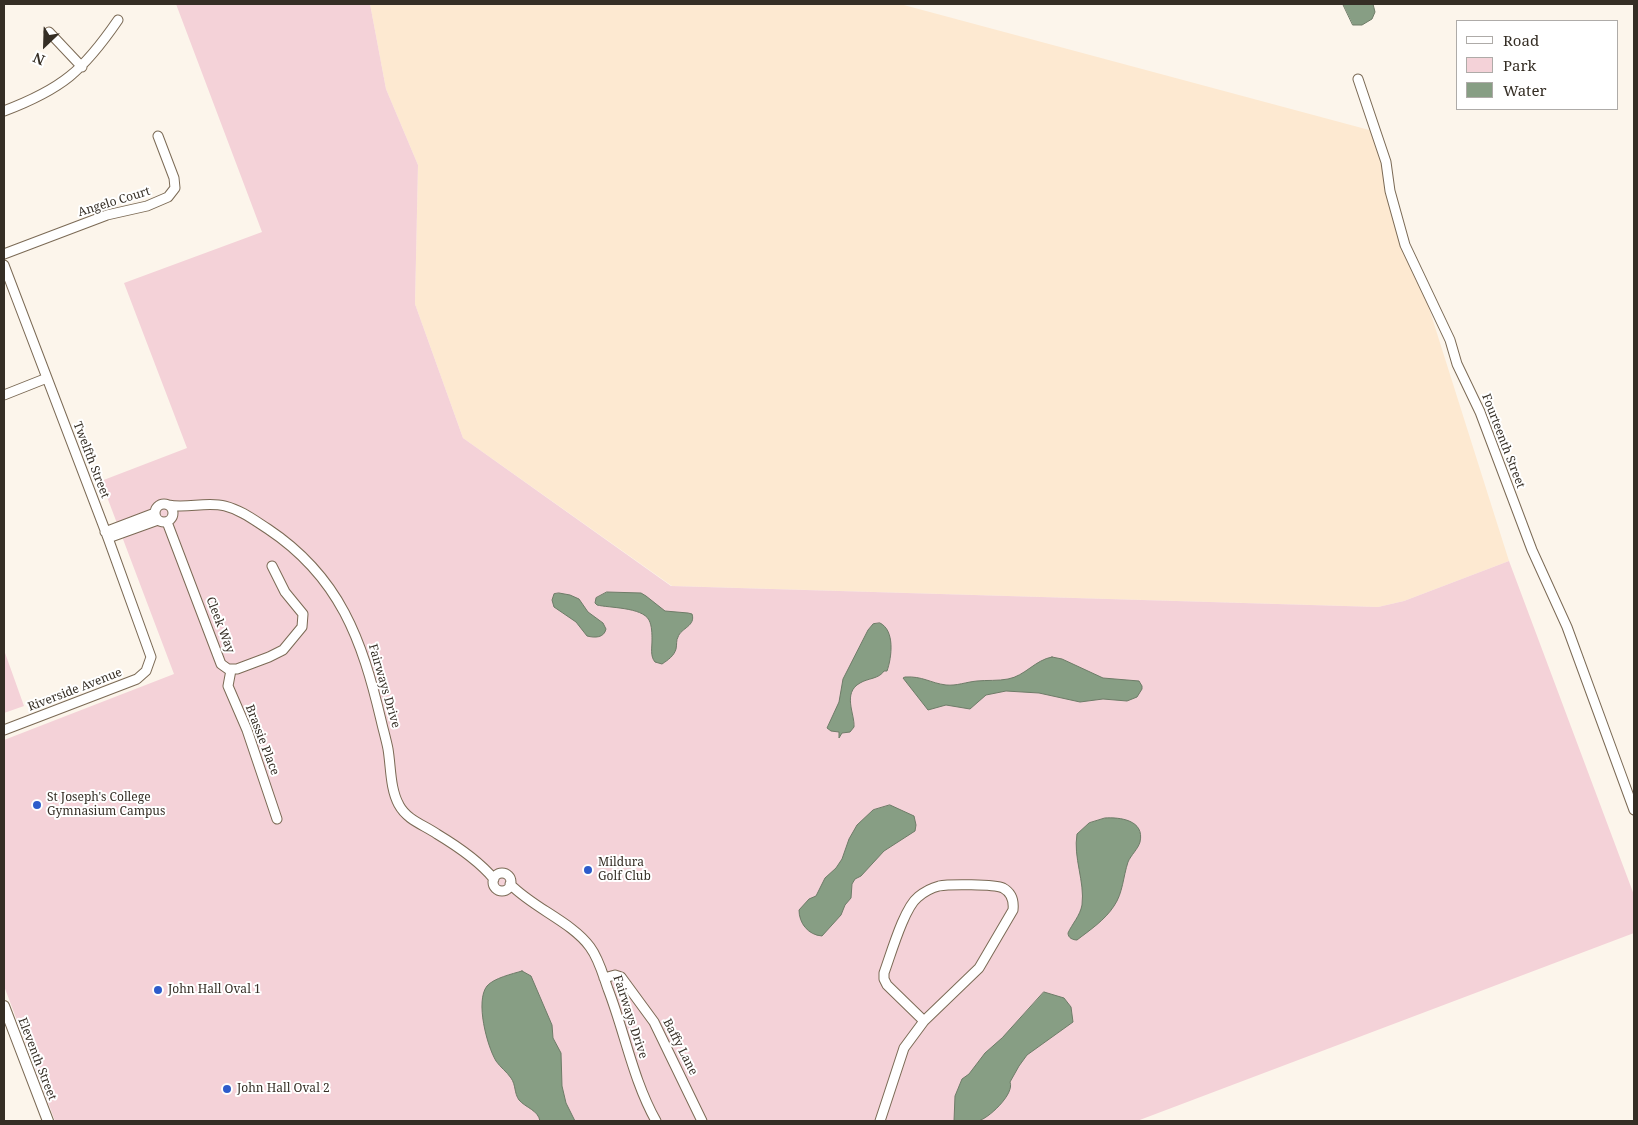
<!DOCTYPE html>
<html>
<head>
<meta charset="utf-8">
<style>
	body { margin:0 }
	#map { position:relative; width:1638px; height:1125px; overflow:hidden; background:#fcf5eb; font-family:"Noto Serif",serif }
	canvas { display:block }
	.frame { position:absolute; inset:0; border:5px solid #352e25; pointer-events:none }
	.legend { position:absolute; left:1456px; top:20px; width:162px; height:90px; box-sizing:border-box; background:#fff; border:1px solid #aeaba8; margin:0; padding:6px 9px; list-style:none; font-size:15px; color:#352e25 }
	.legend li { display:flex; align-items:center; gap:10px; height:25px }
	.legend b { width:25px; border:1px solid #aeaba8 }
	.north { position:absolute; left:20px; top:20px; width:50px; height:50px; -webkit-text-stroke:4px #fff; paint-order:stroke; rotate:204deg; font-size:14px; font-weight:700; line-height:20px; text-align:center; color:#352e25 }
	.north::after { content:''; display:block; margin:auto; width:18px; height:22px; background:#352e25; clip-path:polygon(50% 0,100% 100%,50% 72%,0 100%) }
</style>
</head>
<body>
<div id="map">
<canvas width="1638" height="1125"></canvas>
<div class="frame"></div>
<ul class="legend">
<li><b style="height:6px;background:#fff"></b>Road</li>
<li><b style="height:14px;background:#f4d2d8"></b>Park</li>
<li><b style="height:14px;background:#879e84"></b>Water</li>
</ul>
<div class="north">N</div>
</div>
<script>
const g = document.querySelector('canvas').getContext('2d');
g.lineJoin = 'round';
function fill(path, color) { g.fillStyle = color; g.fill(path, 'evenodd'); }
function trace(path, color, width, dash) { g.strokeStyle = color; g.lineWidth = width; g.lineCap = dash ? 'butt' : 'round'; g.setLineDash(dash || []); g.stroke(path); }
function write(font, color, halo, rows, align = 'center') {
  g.font = font + ' "Noto Serif",serif'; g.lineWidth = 4; g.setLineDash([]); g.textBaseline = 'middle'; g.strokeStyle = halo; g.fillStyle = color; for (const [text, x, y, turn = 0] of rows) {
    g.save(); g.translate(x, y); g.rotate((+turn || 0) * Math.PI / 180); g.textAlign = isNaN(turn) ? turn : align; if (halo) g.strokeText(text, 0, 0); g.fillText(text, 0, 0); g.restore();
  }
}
fill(new Path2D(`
	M370,4H900L1373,131L1509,561L1404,601L1378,607L672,586L463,438L415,304L418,165L386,89Z`), '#fde9d1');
fill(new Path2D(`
	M176,4H370L386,89L418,165L415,304L463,438L671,586L1378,607L1404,601L1509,561L1634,895V933L1137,1121H55L4,986V740L174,674L101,481L187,448L124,283L262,232Z
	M4,650L24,706L4,713Z`), '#f4d2d8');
const water = new Path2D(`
	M1343,4H1373L1375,12L1372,19L1362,25H1353Z
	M607,592L641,593L646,596L665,611L688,613L692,614C696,626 681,628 678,637C676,640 677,645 676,649C674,656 668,660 662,664L655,662C650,656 652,648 652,640C652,634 652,626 649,620C642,607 609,608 597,605L595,603L596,598Z
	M559,593L570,595L579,599L588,612L603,623L606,629C604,638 595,638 587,636L576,622L554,607L552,600L554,594Z
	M880,623C895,630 892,657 887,671H884C879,679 868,678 860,683C842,693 855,714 854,727L850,732L842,733L839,738V732L831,731L827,728L839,702L843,679L868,630L873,624Z
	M1052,657L1062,659L1103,678L1139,681L1142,686V689L1137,697L1127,701L1103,699L1080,702L1039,693L1006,691L986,695L970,709L946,705L928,710L903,678L905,677C923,676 930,683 946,685C957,686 966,682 977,681C987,680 998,681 1008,679C1025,676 1035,660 1052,657Z
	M890,805L914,816L916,825L915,831L884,851L861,876L855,879L852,884L851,898L845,905L841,915L822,936C808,935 799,923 799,910L809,899L816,896L825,878L836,868L842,859L849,839L857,825L873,810Z
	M1105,818C1120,817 1145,820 1140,842C1138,849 1131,855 1128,862C1123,877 1123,893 1114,906C1105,920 1090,930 1077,940C1073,940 1068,938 1068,933C1072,924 1080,916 1082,905C1085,881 1073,858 1077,834L1089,823Z
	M522,971L531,976L552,1025L553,1038L561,1053L562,1086L566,1103L575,1121H540C538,1110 526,1108 519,1100C514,1093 516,1085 511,1078C507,1072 500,1067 496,1061C487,1046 475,1001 487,986C494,978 512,974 522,971Z
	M1044,992L1064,998L1071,1007L1073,1022L1027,1055L1019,1066L1010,1082C1015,1094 988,1119 978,1121C971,1123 961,1121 954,1121L955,1096L962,1079L969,1074L985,1053L1002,1038Z`);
fill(water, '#879e84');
trace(water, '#6e7c68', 1);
const minor = new Path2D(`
	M49,32L82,67
	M1358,79L1386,162L1390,191L1405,245L1450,340L1457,364L1480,412L1532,550L1567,627L1634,810
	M4,111C62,89 83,71 118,20
	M4,254L107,215L147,206L168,197L175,188L174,178L158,136
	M4,265L108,538L151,657L146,671L137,679L4,730
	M4,395L47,378
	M155 513a9 9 0 1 1 18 0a9 9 0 1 1-18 0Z
	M168,505C187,509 206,501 225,506C241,510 254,520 268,529C340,577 362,640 381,720C383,729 386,739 388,749C391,767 390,789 399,805C407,820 424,825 437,834C457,846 479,861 494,879
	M167,522L221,664L228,669H237L269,657L283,650L302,627L303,614L285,592L272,566
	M105,532L155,513
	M108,538L158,520
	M231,670L228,686L247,730L277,819
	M493 882a9 9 0 1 1 18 0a9 9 0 1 1-18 0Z
	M510,884C533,908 572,922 590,947C599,959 603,975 608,989C625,1033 633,1080 656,1121
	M604,978L615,975L621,977L654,1022L702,1121
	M880,1121L904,1048L924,1021L979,968L1013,910C1014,901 1012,893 1003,888C995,884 948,884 939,886C931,888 924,892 918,897C904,908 891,954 884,973V979L887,985L924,1021`);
const major = new Path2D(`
	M4,1006L48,1121`);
trace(minor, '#7b6a55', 11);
trace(major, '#7b6a55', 12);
trace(minor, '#fff', 9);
trace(major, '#fff', 10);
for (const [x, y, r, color] of [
	[37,805,5,"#2d5ccb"],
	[588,870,5,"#2d5ccb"],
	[158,990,5,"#2d5ccb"],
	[227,1089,5,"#2d5ccb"]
]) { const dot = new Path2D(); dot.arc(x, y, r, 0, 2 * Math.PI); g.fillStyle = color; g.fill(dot); trace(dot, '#fff', 2); }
write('12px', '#352e25', '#fff', [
	["Angelo Court",114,202,-17],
	["Fourteenth Street",1503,441,69],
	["Twelfth Street",91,460,69],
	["Cleek Way",220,625,69],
	["Fairways Drive",384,686,74],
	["Riverside Avenue",75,690,-21],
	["Brassie Place",262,740,69],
	["Fairways Drive",630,1017,72],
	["Baffy Lane",680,1047,63],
	["Eleventh Street",37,1059,69]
]);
write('12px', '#352e25', '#fff', [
	["St Joseph's College",47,798],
	["Gymnasium Campus",47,812],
	["Mildura",598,863],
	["Golf Club",598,877],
	["John Hall Oval 1",168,990],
	["John Hall Oval 2",237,1089]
], 'left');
</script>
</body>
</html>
